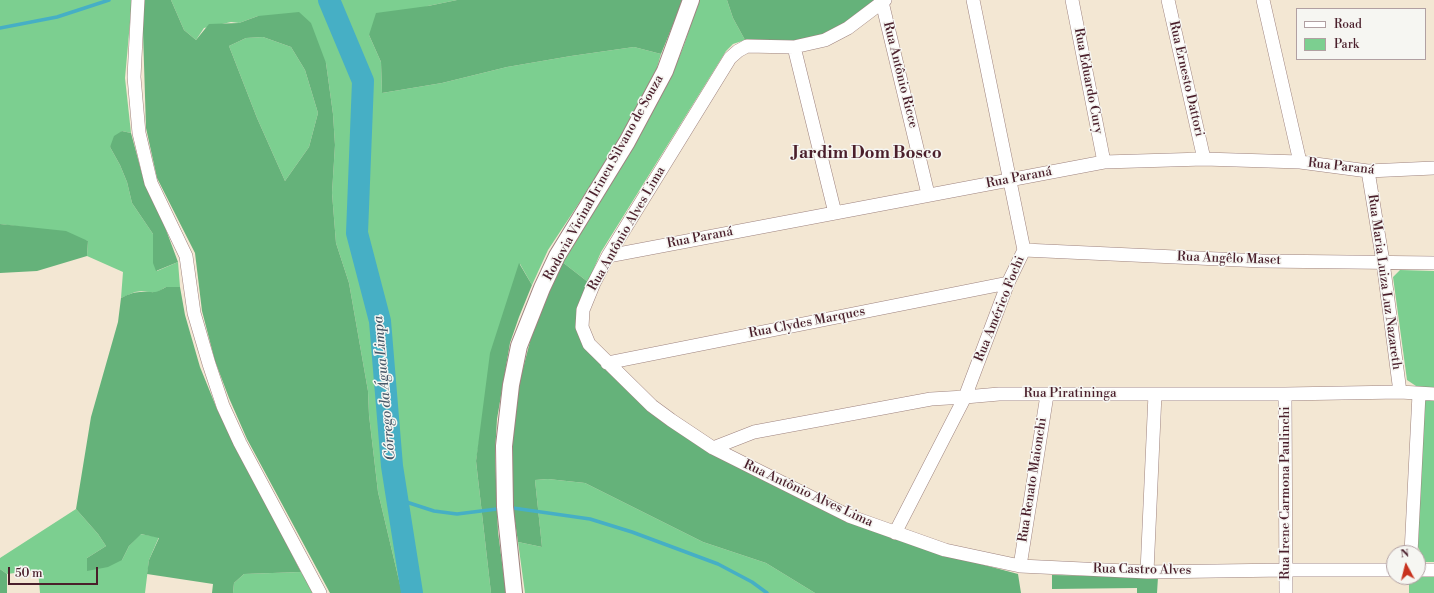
<!DOCTYPE html>
<html>
<head>
<meta charset="utf-8">
<style>
	body { margin:0 }
	#map { position:relative; width:1434px; height:593px; overflow:hidden; background:#f3e7d3; font-family:"Libre Bodoni",serif }
	canvas { display:block }
	.legend { position:absolute; left:1296px; top:8px; width:130px; height:52px; box-sizing:border-box; background:#f6f6f2; border:1px solid #b1a0a2; margin:0; padding:5px 7px; list-style:none; font-size:12px; color:#4a1f2b }
	.legend li { display:flex; align-items:center; gap:8px; height:20px }
	.legend b { width:20px; border:1px solid #b1a0a2 }
	.north { position:absolute; left:1386px; top:545px; width:40px; height:40px; box-sizing:border-box; background:#f6f6f2; border:1px solid #b1a0a2; border-radius:50%; rotate:353deg; font-size:11px; font-weight:700; line-height:16px; text-align:center; color:#4a1f2b }
	.north::after { content:''; display:block; margin:auto; width:14px; height:18px; background:#c8321e; clip-path:polygon(50% 0,100% 100%,50% 72%,0 100%) }
	.scale { position:absolute; left:8px; top:567px; width:90px; height:18px; box-sizing:border-box; border:2px solid #4a1f2b; border-top:0; padding-left:5px; font-size:12px; line-height:14px; white-space:nowrap; color:#4a1f2b; -webkit-text-stroke:3px #f6f6f2; paint-order:stroke }
</style>
</head>
<body>
<div id="map">
<canvas width="1434" height="593"></canvas>
<ul class="legend">
<li><b style="height:5px;background:#fff"></b>Road</li>
<li><b style="height:11px;background:#7ccf90"></b>Park</li>
</ul>
<div class="north">N</div>
<div class="scale">50 m</div>
</div>
<script>
const g = document.querySelector('canvas').getContext('2d');
g.lineJoin = 'round';
function fill(path, color) { g.fillStyle = color; g.fill(path, 'evenodd'); }
function trace(path, color, width, dash) { g.strokeStyle = color; g.lineWidth = width; g.lineCap = dash ? 'butt' : 'round'; g.setLineDash(dash || []); g.stroke(path); }
function write(font, color, halo, rows, align = 'center') {
  g.font = font + ' "Libre Bodoni",serif'; g.lineWidth = 3; g.setLineDash([]); g.textBaseline = 'middle'; g.strokeStyle = halo; g.fillStyle = color; for (const [text, x, y, turn = 0] of rows) {
    g.save(); g.translate(x, y); g.rotate((+turn || 0) * Math.PI / 180); g.textAlign = isNaN(turn) ? turn : align; if (halo) g.strokeText(text, 0, 0); g.fillText(text, 0, 0); g.restore();
  }
}
fill(new Path2D(`
	M0,0H132L125,78L131,133L122,131L110,147L120,165L127,182L132,203L153,234V253L157,271L178,262L180,287H166L156,293L142,291L135,292L121,298L123,272L87,256L88,241L22,227L0,224Z
	M171,0H457L428,6L369,35L381,62L382,93L442,83L507,67L571,56L634,47L661,54L656,71L622,138L548,250L532,285L520,264L482,424L476,461L491,593H402L378,492L369,415L368,391L349,283L336,243L332,193L335,145L333,114L326,63L258,16L239,23L231,22L204,28L196,40L184,30Z
	M699,0H727L733,18L745,40L733,44L726,51L601,252L588,282L561,261L672,75L684,45Z
	M263,37L291,47L305,70L318,113L309,147L285,181L257,118L229,46L246,38Z
	M1400,270L1434,271V388H1419L1407,380L1393,277Z
	M1427,399H1434V562H1425L1418,547L1422,403Z
	M548,479L585,483L703,542L766,563L815,593H525L518,542L542,547L535,480Z
	M76,509L98,534L106,546L87,558L122,560L129,546L140,534L159,537L149,560L145,593H40L38,570L7,574L0,569V558Z
	M301,572L314,593H233L234,583L244,574Z
	M1409,577H1434V593H1409Z`), '#7ccf90');
fill(new Path2D(`
	M142,0H171L184,30L196,40L209,24L239,23L258,16L299,12L311,23L326,63L333,114L335,145L332,193L336,243L349,283L368,391L369,415L378,492L402,593H330L247,439L229,398L215,361L202,311L195,253L157,178L146,128ZM263,37L291,47L305,70L318,113L309,147L285,181L257,118L229,46L246,38Z
	M457,0H683L661,54L634,47L571,56L507,67L442,83L382,93L381,62L369,35L376,13L428,6Z
	M727,0H875L844,23L824,34L792,42L745,40L733,18Z
	M122,131L131,133L145,185L162,219L178,262L156,271L153,263V234L132,203L127,182L120,165L110,147L114,136Z
	M0,224L66,231L88,241L87,256L37,271L0,273Z
	M561,261L588,282L579,306L604,368L644,406L667,423L943,554L1018,574L1021,593H815L766,563L703,542L585,483L548,479L535,480L542,547L518,542L513,508L512,482V448L518,388L534,326Z
	M519,263L532,285L519,317L510,343L497,419L495,453L497,509L498,532L506,593H491L476,461L490,353Z
	M166,287H180L185,315L200,367L217,409L301,572L244,574L234,583L233,593H212L213,584L147,574L149,560L159,538L141,534L129,546L122,560L108,567L87,571V558L106,546L98,534L76,509L91,417L118,322L121,298C127,295 134,292 140,292C154,291 153,295 166,287Z
	M0,569L7,574V593H0Z
	M1052,575L1158,577L1157,593H1137V588L1052,589Z`), '#65b27a');
trace(new Path2D(`
	M0,28L57,17L109,0
	M397,499L434,511L457,514L497,509
	M513,508L590,519L632,532L718,564L752,582L767,593`), '#46afc5', 3.5);
trace(new Path2D(`
	M329,0L363,81L357,233L380,321L392,466L412,593`), '#46afc5', 22);
const minor = new Path2D(`
	M138,0L134,77L139,133L151,183L186,256L194,313L209,364L223,406L240,443L320,593
	M885,0L848,28L825,40L794,47L747,46L738,51L730,58L608,256L594,283L583,310L582,327L589,344L652,406L671,420L713,448L849,516L945,550L1020,566L1147,572L1286,570H1394
	M1072,0L1104,162
	M1168,0L1204,159
	M1263,0L1300,162
	M882,2L928,194
	M794,47L835,213
	M1368,171L1383,262L1400,392
	M1024,250L1262,261L1434,263
	M608,256L1104,162L1204,159L1300,162L1368,171L1434,168
	M607,363L1008,283
	M1285,394L1286,593
	M713,448L754,432L931,399L965,397L999,394H1285L1400,392L1434,394
	M895,533L965,397L1008,283L1024,250L973,0
	M1411,553L1419,394
	M1020,566L1047,395
	M1418,570H1434
	M1147,572L1155,394`);
const major = new Path2D(`
	M514,593L505,507L504,446L511,385L519,346L542,288L557,256L627,142L665,71L691,0`);
trace(minor, '#9e837f', 14);
trace(major, '#9e837f', 18);
trace(minor, '#fff', 13);
trace(major, '#fff', 16);
write('13px', '#4a1f2b', '#f6f6f2', [
	["Rua Antônio Ricce",900,75,76],
	["Rua Ernesto Dattori",1186,79,77],
	["Rua Eduardo Cury",1088,81,79],
	["Rua Paraná",1341,167,6],
	["Rodovia Vicinal Irineu Silvano de Souza",604,178,-61],
	["Rua Paraná",1019,178,-11],
	["Rua Antônio Alves Lima",627,229,-60],
	["Rua Paraná",700,238,-11],
	["Rua Angêlo Maset",1229,259,2],
	["Rua Maria Luiza Luz Nazareth",1384,282,82],
	["Rua Américo Fochi",1000,309,-68],
	["Rua Clydes Marques",807,323,-11],
	["Rua Piratininga",1070,394],
	["Rua Renato Maionchi",1033,480,-81],
	["Rua Irene Carmona Paulinchi",1286,493,-90],
	["Rua Antônio Alves Lima",808,494,25],
	["Rua Castro Alves",1142,570,1]
]);
write('italic 14px', '#485969', '#f6f6f2', [
	["Córrego da Água Limpa",385,388,-95]
]);
write('bold 17px', '#4a1f2b', '#f6f6f2', [
	["Jardim Dom Bosco",867,154]
]);
</script>
</body>
</html>
